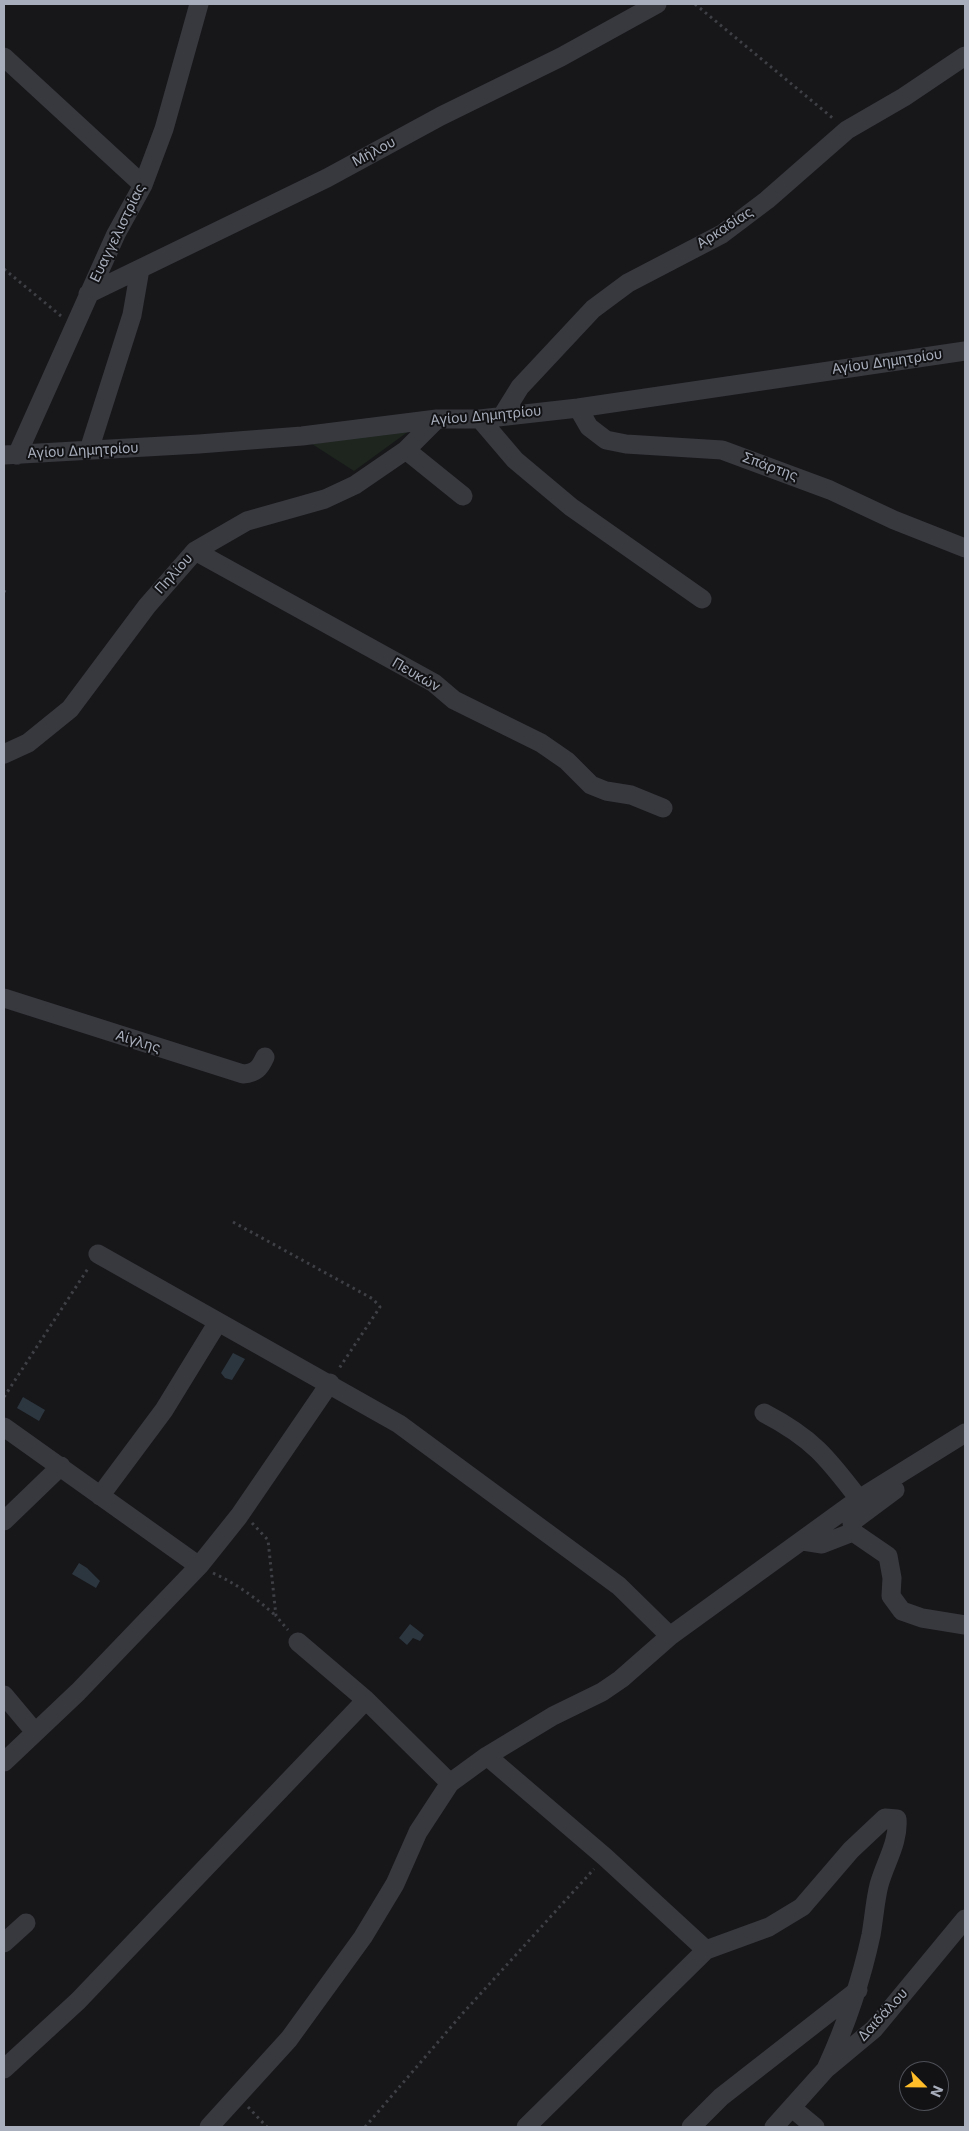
<!DOCTYPE html>
<html>
<head>
<meta charset="utf-8">
<style>
	body { margin:0 }
	#map { position:relative; width:969px; height:2131px; overflow:hidden; background:#17171a; font-family:Inter,sans-serif }
	canvas { display:block }
	.frame { position:absolute; inset:0; border:5px solid #a8aebb; pointer-events:none }
	.north { position:absolute; left:899px; top:2061px; width:50px; height:50px; box-sizing:border-box; background:#121215; border:1px solid #4e5057; border-radius:50%; rotate:113deg; font-size:14px; font-weight:700; line-height:20px; text-align:center; color:#a8aebb }
	.north::after { content:''; display:block; margin:auto; width:18px; height:22px; background:#ffbd2a; clip-path:polygon(50% 0,100% 100%,50% 72%,0 100%) }
</style>
</head>
<body>
<div id="map">
<canvas width="969" height="2131"></canvas>
<div class="frame"></div>
<div class="north">N</div>
</div>
<script>
const g = document.querySelector('canvas').getContext('2d');
g.lineJoin = 'round';
function fill(path, color) { g.fillStyle = color; g.fill(path, 'evenodd'); }
function trace(path, color, width, dash) { g.strokeStyle = color; g.lineWidth = width; g.lineCap = dash ? 'butt' : 'round'; g.setLineDash(dash || []); g.stroke(path); }
function write(font, color, halo, rows, align = 'center') {
  g.font = font + ' Inter,sans-serif'; g.lineWidth = 4; g.setLineDash([]); g.textBaseline = 'middle'; g.strokeStyle = halo; g.fillStyle = color; for (const [text, x, y, turn = 0] of rows) {
    g.save(); g.translate(x, y); g.rotate((+turn || 0) * Math.PI / 180); g.textAlign = isNaN(turn) ? turn : align; if (halo) g.strokeText(text, 0, 0); g.fillText(text, 0, 0); g.restore();
  }
}
fill(new Path2D(`
	M409,431L354,471L312,444Z`), '#1d251e');
fill(new Path2D(`
	M233,1353L245,1359L232,1380L225,1378L221,1373Z
	M23,1397L45,1410L39,1421L17,1408Z
	M79,1563L87,1568L100,1581L96,1588L72,1574Z
	M410,1624L424,1635L420,1641L413,1638L407,1645L399,1638Z`), '#2c363f');
trace(new Path2D(`
	M695,4L835,120
	M4,269L61,316
	M4,592L5,590
	M233,1222L373,1299L380,1307L338,1370
	M4,1397L89,1267
	M252,1523L268,1540L276,1616L288,1630
	M213,1573C237,1584 256,1598 276,1616
	M248,2107L267,2127
	M365,2127L463,2013L594,1869`), '#3e4046', 3, [2.5, 4]);
trace(new Path2D(`
	M4,57L143,185
	M88,294L327,178L441,116L561,57L657,4
	M578,408L589,427L606,440L626,444L722,450L830,490L894,520L965,548
	M502,416L520,387L593,309L628,283L722,234L767,200L847,130L904,97L965,56
	M480,419L515,460L571,507L702,599
	M89,450L132,315L140,269
	M406,450L463,496
	M4,455L199,444L302,436L437,419H480L578,408L965,351
	M17,455L116,234L143,185L164,129L199,4
	M195,551L434,683L454,700L541,743L567,761L591,785L606,791L631,795L663,808
	M4,754L28,743L70,709L147,606L195,551L247,521L325,499L355,485L406,450L437,419
	M4,998L243,1074C256,1073 260,1068 265,1057
	M98,1254L399,1424L619,1586L670,1636
	M764,1413C812,1438 827,1457 859,1499
	M4,1427L199,1566
	M895,1490L852,1522L853,1532L888,1556L892,1578L891,1596L902,1611L922,1618L965,1625
	M100,1496L164,1410L218,1322
	M4,1521L61,1466
	M803,1541L822,1544L853,1532
	M298,1642L366,1700L450,1783
	M4,1695L35,1732
	M487,1756L605,1857L706,1950
	M4,1762L78,1692L199,1566L239,1516L330,1383
	M4,1943L26,1923
	M4,2069L78,2001L366,1700
	M792,2108L815,2127
	M209,2127L289,2039L363,1937L395,1884L418,1832L450,1783L487,1756L553,1716L602,1692L621,1679L670,1636L859,1499L965,1433
	M526,2127L706,1950L769,1927L802,1907L851,1850L885,1818L897,1819C899,1842 885,1863 879,1885C875,1901 874,1918 871,1935C861,1982 846,2025 826,2069
	M691,2127L721,2097L858,1990
	M774,2127L826,2069L874,2029L965,1919`), '#38393f', 19);
write('14px', '#a8aebb', '#121215', [
	["Μήλου",374,152,-28],
	["Αρκαδίας",725,228,-33],
	["Ευαγγελιστρίας",118,233,-64],
	["Αγίου Δημητρίου",887,362,-8],
	["Αγίου Δημητρίου",486,416,-5],
	["Αγίου Δημητρίου",83,451,-3],
	["Σπάρτης",770,467,20],
	["Πηλίου",174,574,-48],
	["Πευκών",416,675,30],
	["Αίγλης",138,1042,17],
	["Δαιδάλου",883,2015,-47]
]);
</script>
</body>
</html>
